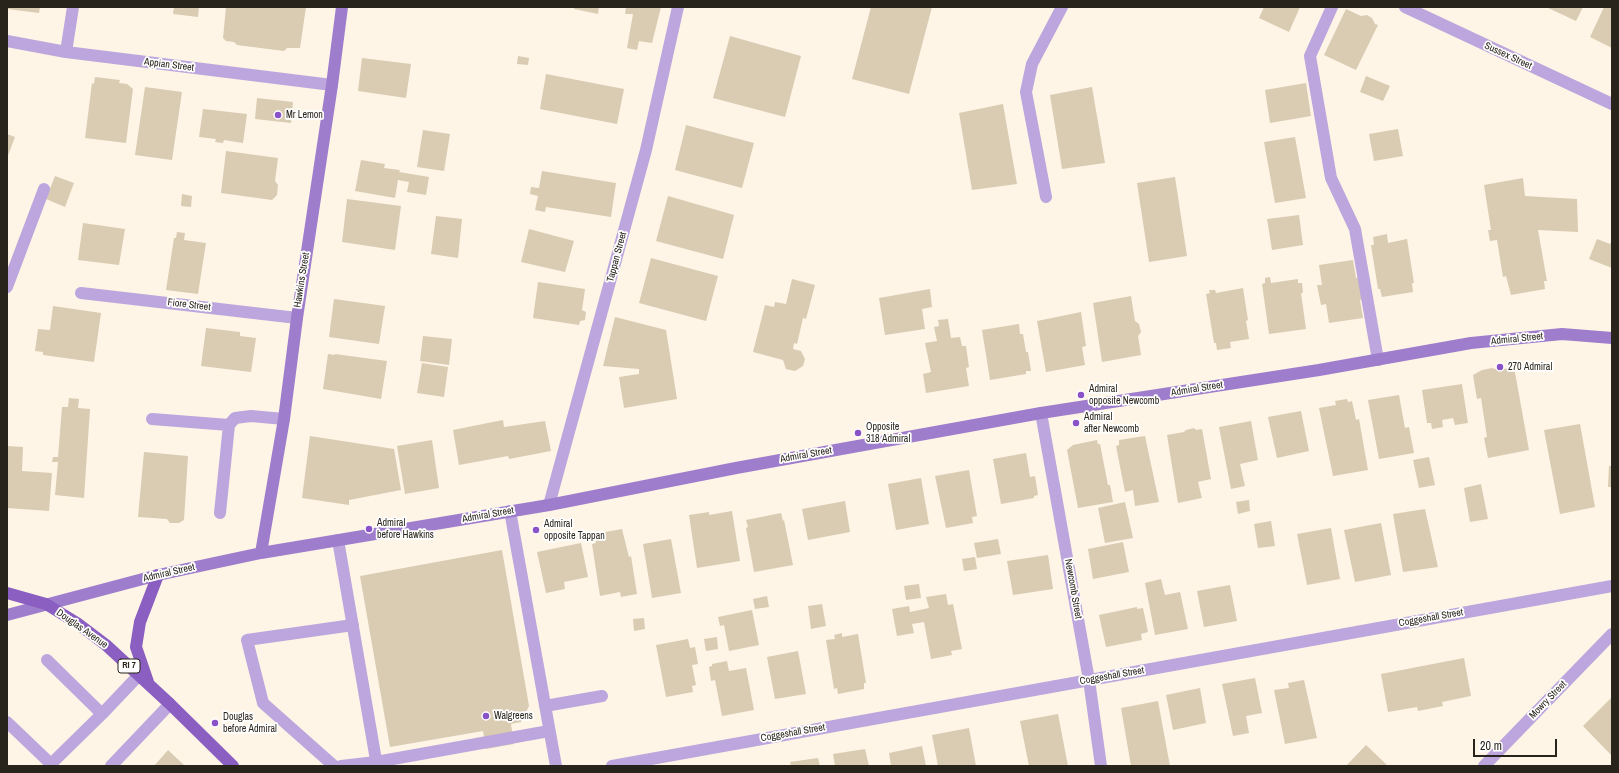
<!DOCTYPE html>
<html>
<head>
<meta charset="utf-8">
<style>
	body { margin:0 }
	#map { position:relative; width:1619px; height:773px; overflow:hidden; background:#fef5e6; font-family:"Archivo Narrow",sans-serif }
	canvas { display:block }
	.frame { position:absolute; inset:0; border:8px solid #29241b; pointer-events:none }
	.scale { position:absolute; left:1473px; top:739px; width:84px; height:18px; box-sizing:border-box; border:2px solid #29241b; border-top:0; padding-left:5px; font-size:12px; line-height:14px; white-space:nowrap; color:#29241b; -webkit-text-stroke:3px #fff; paint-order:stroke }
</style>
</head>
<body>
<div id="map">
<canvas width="1619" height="773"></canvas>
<div class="frame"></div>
<div class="scale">20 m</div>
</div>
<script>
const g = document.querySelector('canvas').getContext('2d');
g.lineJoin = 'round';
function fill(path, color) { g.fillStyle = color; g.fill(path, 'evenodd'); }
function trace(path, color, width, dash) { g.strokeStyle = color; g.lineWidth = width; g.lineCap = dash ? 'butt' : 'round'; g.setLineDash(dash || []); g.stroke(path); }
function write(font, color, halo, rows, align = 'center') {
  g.font = font + ' "Archivo Narrow",sans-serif'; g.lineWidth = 3.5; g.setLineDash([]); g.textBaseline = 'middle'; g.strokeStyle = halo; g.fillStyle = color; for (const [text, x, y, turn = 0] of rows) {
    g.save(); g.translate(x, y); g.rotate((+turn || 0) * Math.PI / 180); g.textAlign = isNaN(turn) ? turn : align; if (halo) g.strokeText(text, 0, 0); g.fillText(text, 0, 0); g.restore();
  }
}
fill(new Path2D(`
	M7,7H40L39,13L7,9Z
	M174,7H199L198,17L173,14Z
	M226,7H306L300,48H287L284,51L237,45L234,42L226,41L223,38Z
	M574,7H599L598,14L574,9Z
	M626,7H661L652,43L639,41L637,50L627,48L633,14H625Z
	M871,7H932L909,94L852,79Z
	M1264,7H1300L1289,32L1259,18Z
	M1546,7H1583L1576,21Z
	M1604,7H1612V48L1590,37Z
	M1346,9L1361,16L1367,15L1372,18L1375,24L1378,25L1356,70L1324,55Z
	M730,36L801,56L785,117L713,98Z
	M518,56L529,58L528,65L517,64Z
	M362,58L411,64L406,98L358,91Z
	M546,74L624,89L617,124L540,109Z
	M1366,76L1390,86L1383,101L1360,92Z
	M95,77L120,80L119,83L127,84L133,89L126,143L85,138L92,83L94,84Z
	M1306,83L1311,116L1270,123L1265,90Z
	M145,87L182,92L172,160L135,155Z
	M1092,87L1105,163L1062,169L1050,95Z
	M257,98L293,102L291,123L255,119Z
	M1003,104L1017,184L972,190L959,113Z
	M203,109L247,114L243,143L224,140L223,143L215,142L216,139L199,137Z
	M686,125L754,143L742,188L675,170Z
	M1398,129L1403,156L1374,161L1369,134Z
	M423,130L450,134L444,171L417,167Z
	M7,134L15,137L7,158Z
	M1295,137L1306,198L1275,203L1264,142Z
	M226,151L278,158L275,181L278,185L277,195L272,200L221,193Z
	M361,160L385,164L384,168L400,170L399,172L429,177L426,195L407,192L409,182L398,180L395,198L355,191Z
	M542,171L616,183L611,217L546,207L545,212L535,210L538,196L530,194L531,187L539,188Z
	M55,176L74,183L65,207L46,199Z
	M1175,177L1187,256L1149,262L1137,183Z
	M1523,178L1525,196L1577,199L1578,232L1538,230L1547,281H1544L1545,289L1511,295L1506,276L1503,277L1497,240L1490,241L1488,230H1491L1484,185Z
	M182,194L192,196L191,207L181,206Z
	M668,196L734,215L723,259L656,241Z
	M347,199L401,206L395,250L342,242Z
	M1299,215L1303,245L1272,250L1267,219Z
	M436,216L462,219L458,258L431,254Z
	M83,223L125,229L119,265L78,260Z
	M529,229L574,241L565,272L521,262Z
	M177,232L185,233L184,240L206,243L198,294L166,290L174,238H176Z
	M1387,234L1388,243L1407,239L1414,283H1412L1413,292L1382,297L1380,289H1378L1371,245H1374L1373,237Z
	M1597,239L1610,244L1612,240V268L1589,259Z
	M651,258L718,276L706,321L639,303Z
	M1353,260L1356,278L1361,277L1365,299L1360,300L1363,318L1329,323L1326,304L1321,305L1317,285H1322L1319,265Z
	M1270,277L1271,283L1298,279V283H1302L1303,293H1301L1306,329L1269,334L1262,284L1265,283V278Z
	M792,279L815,285L806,319L803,318L797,344L794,343L793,349L801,351L805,359L803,366L795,371L786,369L783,360L753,352L765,305L774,307L775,302L786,304Z
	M538,282L585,289L582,310L586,312L585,320L580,321L579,325L533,318Z
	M1243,288L1248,320L1246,321L1249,339L1230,342L1231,348L1217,350L1216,343H1214L1206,294L1210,293L1209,290H1215L1216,293Z
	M930,289L932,307L922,309L925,329L885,335L879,298Z
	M1131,296L1135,321L1139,324L1141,332L1138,336L1141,355L1102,362L1093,303Z
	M334,299L385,306L379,344L329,337Z
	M53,306L101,313L94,362L43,355V352L35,351L38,329L50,330Z
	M1081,312L1086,346L1082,347L1085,365L1046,372L1037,321Z
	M615,317L666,330L677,399L624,408L619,377L639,374V369L603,366Z
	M948,319L951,338L960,337L962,346H966L969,367L966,368L969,386L926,393L923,374L931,372L925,343L937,341L934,327L939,326L938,320Z
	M1019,324L1020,334H1023L1026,352H1028L1031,371H1026V374L990,380L982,330Z
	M206,328L240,332V336L256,338L251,372L201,366Z
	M423,336L452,339L449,365L420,361Z
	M328,354L335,355V354L387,361L381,399L323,389Z
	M422,363L448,367L444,397L417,393Z
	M1514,367L1529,450L1488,458L1484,438L1487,437L1481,398L1477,399L1473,375L1482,370L1492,368L1498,370Z
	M1462,384L1468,423L1455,425L1453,418L1442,420L1443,427L1432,429L1431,423H1427L1422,390Z
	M1399,395L1405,428L1409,427L1414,453L1379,459L1368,400Z
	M69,398L79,399L78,408L90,409L84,498L55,495L58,462H52L53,457H58L62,407H68Z
	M1347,399L1348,402L1352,401L1356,420L1359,419L1368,470L1333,476L1319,408L1336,405L1335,401Z
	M1301,411L1309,451L1277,458L1268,417Z
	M503,420L504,427L545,421L551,451L509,459L508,456L459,465L453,430Z
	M1251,421L1258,460L1240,464L1245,486L1231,489L1219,427Z
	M1580,424L1595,507L1560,514L1544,430Z
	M1194,428L1196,430L1202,429L1211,479L1198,482L1202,498L1178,503L1167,435L1184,432L1186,430Z
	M310,436L394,449L401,490L349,500V505L302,498Z
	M1145,436L1159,502L1135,506L1133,490L1125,492L1116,446L1119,445V440Z
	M432,440L439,488L405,494L397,446Z
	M1097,440L1098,444H1100L1108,485H1110L1113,502L1078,508L1067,450L1073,445Z
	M7,446L23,447L22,471L52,473L49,511L7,508Z
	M144,452L188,456L184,520L179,523H170L167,519L138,517Z
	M1026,453L1030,477L1035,476L1038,495L1034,496V498L1001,504L993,459Z
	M1429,457L1435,485L1419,488L1413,460Z
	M1609,466H1612V487H1608Z
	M969,470L977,516L972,517L973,523L946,528L935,476Z
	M921,478L929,524L896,530L888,484Z
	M1481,484L1488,519L1470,522L1464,488Z
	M1249,500L1250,511L1238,514L1236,502Z
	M845,501L850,532L808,540L802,509Z
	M1125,502L1133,538L1105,543L1098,508Z
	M1425,509L1438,567L1403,572L1393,514Z
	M732,511L740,561L697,568L689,515L709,512V515Z
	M781,513L783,521L784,520L793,565L754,572L746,528L748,527L746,520Z
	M1271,521L1275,546L1258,548L1254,524Z
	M1381,523L1391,575L1355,582L1344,530Z
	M1331,528L1340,579L1307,585L1297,534Z
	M622,529L629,557L631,556L637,594L621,597L620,592L600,596L592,544L596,543L595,534Z
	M671,539L681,593L652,598L643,544Z
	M998,539L1001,554L977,558L974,543Z
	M1123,542L1129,572L1093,579L1088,549Z
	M581,543L588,577L564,582L565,589L546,593L537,552Z
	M502,550L529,706L521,722L511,724L514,744L486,749L483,731L390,747L360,576Z
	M1048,555L1053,589L1013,595L1007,561Z
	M975,557L977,569L964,571L962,559Z
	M1161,579L1165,595L1180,592L1188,629L1155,635L1145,583Z
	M919,584L921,598L906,600L904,586Z
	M1230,585L1237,621L1204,627L1197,591Z
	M946,594L948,605L953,604L962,649L951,651L952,655L931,659L924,622L912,624L914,633L897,636L892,609L909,606L910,612L929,608L926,597Z
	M767,596L769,607L755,609L753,599Z
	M822,604L826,626L811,629L808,606Z
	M1137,607V609L1143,608L1148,632L1141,634L1142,640L1106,647L1099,615Z
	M752,610L759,645L729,651L724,625L720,626L718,617Z
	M644,618L645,629L634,631L633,619Z
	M842,633V637L858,634L866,683H864V689L838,694L837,688L834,689L826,640L835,639L834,635Z
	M717,637L718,649L706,651L704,639Z
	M688,639L690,648L695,647L698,664L692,665L696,685L692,686L693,692L666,697L656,645Z
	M798,651L806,694L775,699L767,657Z
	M1464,658L1471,696L1442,702L1443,706L1418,711L1417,707L1388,712L1381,674Z
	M727,661L729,671L746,668L754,710L722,716L715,680L711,681L709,667L712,666V664Z
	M1255,678L1262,713L1246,716L1249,733L1233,736L1222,684Z
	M1304,680L1317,738L1285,744L1274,690L1289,688L1288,683Z
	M1200,688L1206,723L1173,730L1166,695Z
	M1612,697V756L1583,726Z
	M1158,701L1170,766H1131L1121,708Z
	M1058,714L1068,766H1029L1020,721Z
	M969,728L976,766H938L932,735Z
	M1366,745L1388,766H1346Z
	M922,746L926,766H891L889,753Z
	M865,749L869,766H835L833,754Z
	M168,750L185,766H154Z
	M818,758L820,766H791L790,762Z`), '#dacbb3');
trace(new Path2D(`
	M1332,7L1310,56L1331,178L1355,229L1378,360
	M1046,197L1026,92L1032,64L1062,7
	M7,287L44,189
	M152,419L229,425
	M510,511L556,766
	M220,513L229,425L235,418L251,416L284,419
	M338,540L377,766
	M47,660L102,714L139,675
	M545,706L602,696
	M7,722L51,764L102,714
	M111,766L170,704
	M334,766L263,703L247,640L353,625
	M341,766L376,762L549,731`), '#bca6dd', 12);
trace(new Path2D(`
	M1405,7L1612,104
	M7,41L66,52L332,85
	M66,52L73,7
	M81,293L297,318
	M1041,413L1089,680L1101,766
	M549,505L646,150L678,7
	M612,766L1612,586
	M1484,766L1612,634`), '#bca6dd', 12);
trace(new Path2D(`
	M261,553L284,419L297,318L332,85L342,7
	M7,615L158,575L261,553L549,505L736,468L1041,413L1319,370L1471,343L1562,334L1612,338`), '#9f7dcd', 12);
trace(new Path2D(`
	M7,593L46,604L77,623L106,645L170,704L233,766
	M148,682L136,647L140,622L158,575`), '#8b5ec1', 12);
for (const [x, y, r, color] of [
	[278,115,4,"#8a52c9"],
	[1500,367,4,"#8a52c9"],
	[1081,395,4,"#8a52c9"],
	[1076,423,4,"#8a52c9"],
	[858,433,4,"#8a52c9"],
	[369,529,4,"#8a52c9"],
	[536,530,4,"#8a52c9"],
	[486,716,4,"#8a52c9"],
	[215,723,4,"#8a52c9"]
]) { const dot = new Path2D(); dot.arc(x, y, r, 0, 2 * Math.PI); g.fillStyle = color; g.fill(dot); trace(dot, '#fff', 1.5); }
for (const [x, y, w] of [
	[129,666,22]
]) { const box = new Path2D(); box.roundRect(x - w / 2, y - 7, w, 14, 3); g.fillStyle = '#fff'; g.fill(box); trace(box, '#29241b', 1); }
write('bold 9px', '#29241b', null, [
	["RI 7",129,666]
]);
write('10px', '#29241b', '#fff', [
	["Sussex Street",1508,56,25],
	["Appian Street",169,65,7],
	["Tappan Street",617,257,-75],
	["Hawkins Street",302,280,-81],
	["Fiore Street",189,305,7],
	["Admiral Street",1517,339,-6],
	["Admiral Street",1197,389,-9],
	["Admiral Street",806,455,-10],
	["Admiral Street",488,515,-10],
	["Admiral Street",169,573,-13],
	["Newcomb Street",1073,589,80],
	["Coggeshall Street",1431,618,-10],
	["Douglas Avenue",82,629,35],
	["Coggeshall Street",1112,676,-10],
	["Mowry Street",1548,700,-46],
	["Coggeshall Street",793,733,-10]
]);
write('10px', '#29241b', '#fff', [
	["Mr Lemon",286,115],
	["270 Admiral",1508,367],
	["Admiral",1089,389],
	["opposite Newcomb",1089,401],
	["Admiral",1084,417],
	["after Newcomb",1084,429],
	["Opposite",866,427],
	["318 Admiral",866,439],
	["Admiral",377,523],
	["before Hawkins",377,535],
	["Admiral",544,524],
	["opposite Tappan",544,536],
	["Walgreens",494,716],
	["Douglas",223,717],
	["before Admiral",223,729]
], 'left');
</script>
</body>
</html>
